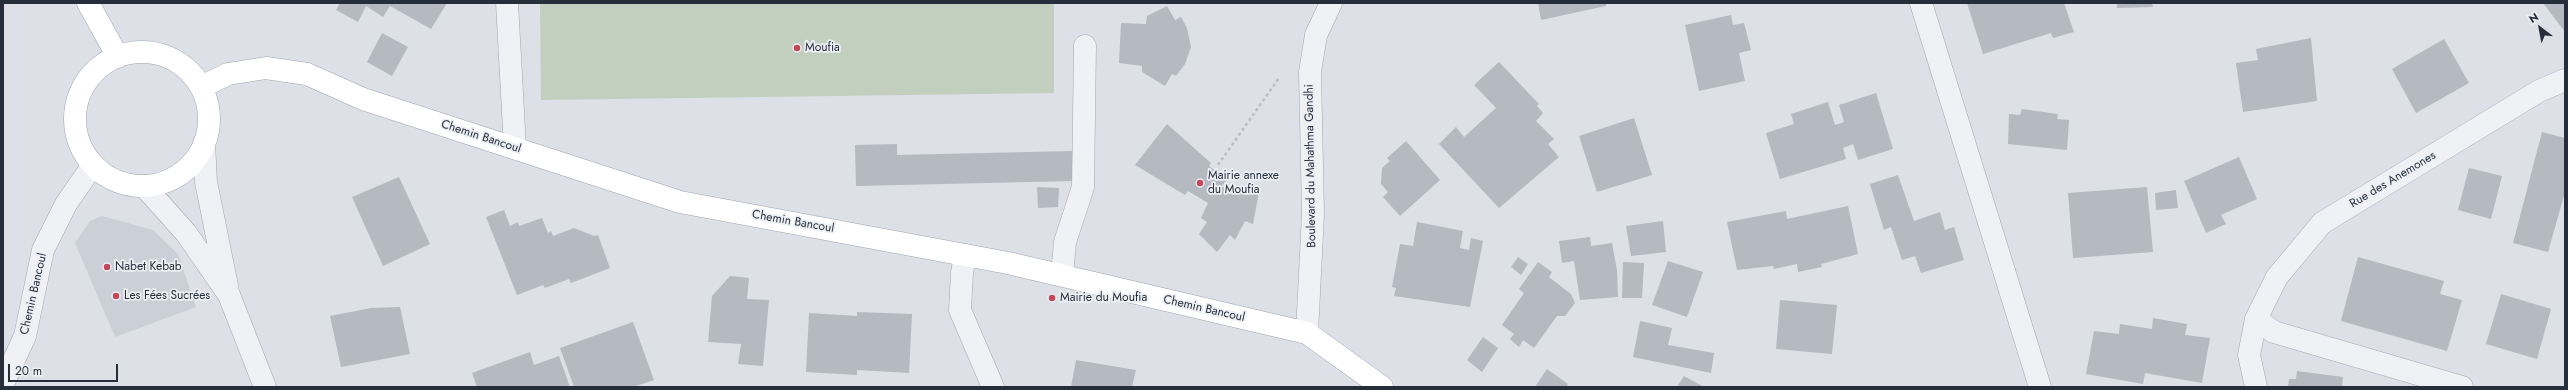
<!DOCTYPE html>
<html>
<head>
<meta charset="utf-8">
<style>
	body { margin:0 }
	#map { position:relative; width:2568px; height:390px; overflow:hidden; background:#dde0e6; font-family:Jost,sans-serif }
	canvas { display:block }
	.frame { position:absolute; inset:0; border:4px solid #272e3b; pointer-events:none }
	.north { position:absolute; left:2520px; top:8px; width:40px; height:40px; -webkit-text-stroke:3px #eceff4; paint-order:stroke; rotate:328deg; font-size:11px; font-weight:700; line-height:16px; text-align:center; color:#272e3b }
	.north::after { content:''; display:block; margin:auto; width:14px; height:18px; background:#272e3b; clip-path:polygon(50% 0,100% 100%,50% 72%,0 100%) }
	.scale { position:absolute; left:8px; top:364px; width:110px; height:18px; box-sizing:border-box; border:2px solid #272e3b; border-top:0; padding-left:5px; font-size:12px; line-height:14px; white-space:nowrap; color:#272e3b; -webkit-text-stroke:3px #eceff4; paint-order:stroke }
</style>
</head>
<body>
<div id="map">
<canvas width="2568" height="390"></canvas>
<div class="frame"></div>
<div class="north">N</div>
<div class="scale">20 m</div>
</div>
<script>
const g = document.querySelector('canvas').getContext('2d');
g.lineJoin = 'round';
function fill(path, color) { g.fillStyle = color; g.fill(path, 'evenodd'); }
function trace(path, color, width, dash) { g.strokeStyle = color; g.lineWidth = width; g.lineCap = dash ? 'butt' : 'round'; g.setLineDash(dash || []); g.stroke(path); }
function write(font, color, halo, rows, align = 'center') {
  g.font = font + ' Jost,sans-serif'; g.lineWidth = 3.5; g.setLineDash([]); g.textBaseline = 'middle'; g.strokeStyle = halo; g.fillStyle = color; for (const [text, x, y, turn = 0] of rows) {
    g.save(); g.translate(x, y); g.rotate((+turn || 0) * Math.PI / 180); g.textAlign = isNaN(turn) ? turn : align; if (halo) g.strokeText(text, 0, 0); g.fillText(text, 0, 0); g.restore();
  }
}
fill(new Path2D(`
	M102,216L153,230L178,254L196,307L115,337L75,243L90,221Z`), '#cbcfd7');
fill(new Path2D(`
	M540,3H1054V93L541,100Z`), '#c2cfbe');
fill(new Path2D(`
	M340,3H447L431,29L390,6L383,17L366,6L358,22L336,10Z
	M1538,3H1606V6L1541,20Z
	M1967,3H2064L2074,32L2053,38L2051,33L1983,54Z
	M2117,3H2152L2153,7L2117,8Z
	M2543,3H2565V32Z
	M1167,6L1175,20L1181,17L1187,28L1191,47L1185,64L1176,76L1172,74L1165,86L1142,72V66L1119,63L1121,23L1146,24L1147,16Z
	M1731,15L1733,25L1744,23L1751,50L1739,53L1745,81L1699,91L1685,25Z
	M382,33L408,47L392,76L367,62Z
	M2311,38L2317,101L2243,112L2236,63L2258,60L2256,49Z
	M2444,39L2469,83L2416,113L2392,69Z
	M1499,62L1539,104L1537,106L1543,113L1536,121L1554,139L1548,144L1559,157L1499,208L1439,144L1456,127L1464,137L1496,108L1474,85Z
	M1876,93L1893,149L1858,160L1853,144L1843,148L1846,159L1780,179L1766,133L1794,124L1791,114L1828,102L1835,125L1844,122L1839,105Z
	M2022,109L2058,114L2057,119L2069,120L2067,150L2008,144L2009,114L2020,115Z
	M1634,118L1652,175L1597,192L1579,136Z
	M1167,124L1211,163L1209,166L1227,180L1221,187L1259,192L1253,224L1245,221L1235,240L1230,235L1217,252L1199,234L1207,222L1201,218L1208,203L1188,191L1185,195L1135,165Z
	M2542,132L2565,138V192L2548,252L2513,243Z
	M1406,141L1440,180L1400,216L1383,197L1388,192L1381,184L1382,168L1390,161L1387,158Z
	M897,144V155L1072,151L1073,181L856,186L855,145Z
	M2239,157L2257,199L2221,215L2226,224L2206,233L2184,181Z
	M2469,168L2502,176L2491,219L2458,210Z
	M1898,175L1914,221L1940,212L1945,230L1954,227L1964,260L1921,273L1915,256L1902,260L1891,227L1884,230L1870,184Z
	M399,177L430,244L383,266L352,197Z
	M1037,187L1059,188L1058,207L1038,208Z
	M2147,187L2153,252L2073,258L2068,193Z
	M2176,190L2178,208L2156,210L2155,193Z
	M1848,206L1858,254L1821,264L1822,267L1798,272L1797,264L1774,269L1773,266L1737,270L1727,222L1786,211L1787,219Z
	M504,210L510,226L518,222L519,226L542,218L548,233L551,231L553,236L574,228L594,236L598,235L610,268L571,283L569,279L545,288L543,285L517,295L486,217Z
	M1663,221L1666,252L1631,256L1626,226Z
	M1417,222L1463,231L1460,248L1469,250L1471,238L1483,241L1470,307L1394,296L1396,288L1392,287L1400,244L1413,246Z
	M1590,237L1591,246L1612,243L1617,270L1618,297L1580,300L1574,261L1562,263L1559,241Z
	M1518,257L1528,264L1521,275L1511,267Z
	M2358,257L2444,281L2440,294L2462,300L2447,351L2341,321Z
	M1668,261L1703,272L1687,317L1652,305Z
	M1538,262L1552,272L1549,277L1571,294L1575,303L1565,316H1557L1534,348L1523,340L1519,347L1510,339L1514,334L1502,325L1524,293L1519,289Z
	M1623,262L1644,263L1642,298H1622Z
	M730,276L749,278L747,299L769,300L763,366L738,364L741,344L708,342L712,296Z
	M2501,294L2551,309L2537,359L2486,344Z
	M1780,300L1837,305L1832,354L1776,349Z
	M400,307L410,354L341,367L330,316L371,308Z
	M857,312L912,314L909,373L857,370V375L806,372L809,313L857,316Z
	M2153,318L2187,324L2185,335L2210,338L2202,383L2145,373L2143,384L2086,374L2094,331L2119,334L2120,324L2152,329Z
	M1640,321L1672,328L1668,345L1714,353L1711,373L1633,357Z
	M633,322L654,380L633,387H574L560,348Z
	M1483,337L1498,348L1482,372L1467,360Z
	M530,352L534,365L559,356L570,387H477L472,373Z
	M1076,360L1136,370L1132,387H1071Z
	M1547,369L1568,384L1566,387H1535Z
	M2297,371L2343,377L2342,387H2288L2289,379H2296Z
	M1684,376L1704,387H1677Z`), '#b4b9c2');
const minor = new Path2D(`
	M507,3L515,148
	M1921,3L2040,387
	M204,143L206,182L227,286
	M144,186L186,233L229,295L265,387
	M965,255L962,273L960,310L993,387
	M1062,275L1065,242L1083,187L1085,46
	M2256,319L2274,332L2462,387
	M1307,333L1313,214L1310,72L1316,35L1331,3
	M3,384L25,336L43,250L66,204L93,165
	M2256,387L2249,355L2256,319L2277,277L2322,223L2539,91L2565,80`);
const major = new Path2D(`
	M88,3L118,57
	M75 119a67 67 0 1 1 134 0a67 67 0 1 1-134 0Z
	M201,87L228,74L266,68L307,74L363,99L680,202L1008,263L1307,333L1382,387`);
trace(minor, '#a3a7af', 23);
trace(major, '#9da5b1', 23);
trace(new Path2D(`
	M1218,165L1279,78`), '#bbbec4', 2.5, [3, 3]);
trace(minor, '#eff1f4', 22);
trace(major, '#fff', 22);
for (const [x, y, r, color] of [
	[797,48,4,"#c54759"],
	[1200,183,4,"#c54759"],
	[107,267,4,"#c54759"],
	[116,296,4,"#c54759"],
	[1052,298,4,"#c54759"]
]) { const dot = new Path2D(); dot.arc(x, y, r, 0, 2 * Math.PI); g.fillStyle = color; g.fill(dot); trace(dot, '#eceff4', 1.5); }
write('12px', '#272e3b', '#eceff4', [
	["Moufia",805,48],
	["Mairie annexe",1208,176],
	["du Moufia",1208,190],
	["Nabet Kebab",115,267],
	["Les Fées Sucrées",124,296],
	["Mairie du Moufia",1060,298]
], 'left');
write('12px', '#272e3b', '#eceff4', [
	["Chemin Bancoul",481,137,18],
	["Boulevard du Mahathma Gandhi",1311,166,-91],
	["Rue des Anemones",2393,180,-31],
	["Chemin Bancoul",793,222,10],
	["Chemin Bancoul",34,294,-77],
	["Chemin Bancoul",1204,309,13]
]);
</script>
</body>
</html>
